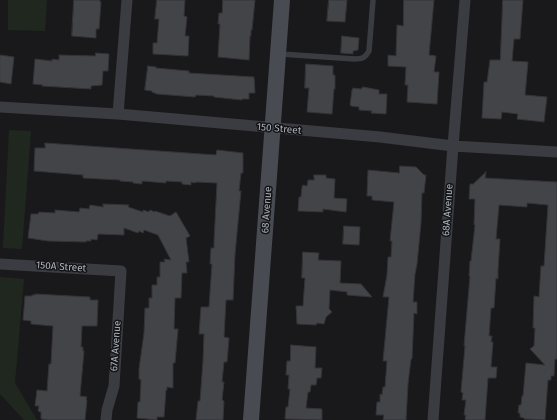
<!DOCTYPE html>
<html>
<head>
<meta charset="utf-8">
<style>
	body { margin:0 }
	canvas { display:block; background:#19191b }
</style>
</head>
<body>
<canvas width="557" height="420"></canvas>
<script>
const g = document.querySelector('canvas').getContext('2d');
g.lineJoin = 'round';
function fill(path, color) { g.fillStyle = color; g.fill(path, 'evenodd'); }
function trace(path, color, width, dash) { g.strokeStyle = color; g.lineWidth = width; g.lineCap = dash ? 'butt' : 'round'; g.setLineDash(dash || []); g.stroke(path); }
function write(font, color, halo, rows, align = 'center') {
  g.font = font + ' "Fira Sans",sans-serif'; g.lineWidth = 3; g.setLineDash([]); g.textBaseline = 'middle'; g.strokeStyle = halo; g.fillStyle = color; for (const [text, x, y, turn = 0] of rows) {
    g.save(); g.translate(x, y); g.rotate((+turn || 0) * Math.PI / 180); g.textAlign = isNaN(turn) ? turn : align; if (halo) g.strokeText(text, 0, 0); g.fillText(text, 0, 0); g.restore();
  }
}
fill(new Path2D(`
	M8,0H47L45,31L8,30Z
	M9,130L31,131L22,249L3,248Z
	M0,277L24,279L15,383L37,420H24L0,394Z`), '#1f271f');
const building = new Path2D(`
	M74,0H100V2H101L99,29H96V38L72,36Z
	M157,0H185L184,16L187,17L185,36H189L188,56L153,54V43H157L159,19H155Z
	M223,0H255L252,30H251V36H250L249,60L218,57L220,24H218L219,13H222Z
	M329,0H347L345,22L327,21Z
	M404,0H434L429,55L436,56L434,72H439L437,104L407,102L408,85H405L406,67L388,66V55L396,56L397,25L403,26Z
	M503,0H523L520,39H514L512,61L528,62L525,95L547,97L544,122L517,119L518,114L502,112L501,119L482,118L484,82H487L490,60H500Z
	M342,36L359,38L358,50L353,51V54L341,53Z
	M96,53L109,54L108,71H103L102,85L91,86V89L42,86L43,85L33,84L35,59L52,61V59L59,60V55L95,56Z
	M0,55L14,57L11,84L0,82Z
	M306,64L333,66V75H335V89H334L332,114L307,112L309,88H305Z
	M148,66L156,67V68L189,71V73L254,77L255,93H249V99H242V100L214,97V96L196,95L195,97L157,94L152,92V91L145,90Z
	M363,87L379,90V94H387L386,114L371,113L372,111L359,110V107L351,106V105H350L352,90L353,88L361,89Z
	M45,143L216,155L217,150L243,153V173H241L239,191H241L235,254L233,300H226L224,337L229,338L227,362H224L222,382H224L222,400L224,401L223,420H196L198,401H200L203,361L204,334H199L201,307H209L212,264H210L211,248H214V242L217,183L196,182L195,183L191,182V185L182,184V182L166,181V183L142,181V184L133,183V182L120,181V180L83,178V175L34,171L35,148H45Z
	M400,166L416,167L424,175H426L424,193H422L421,223L417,264L415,274L413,302H417V314L414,313L412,359H411L408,384L406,420H383L384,415H376L377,402H380V394L382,395L383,387H385L387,361H383L389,297H383L387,275L388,257H391L392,241H390L394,202L372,200V196H367L368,170L399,173Z
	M486,172L485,178L557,182V359H555L554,376H551V380H548L545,420L524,419V418L520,417V413H518L519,405H521L522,396H523L526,363L545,365L530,349L534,346L535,328H533L534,296L539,297L541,266H544L548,205L527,203V207L499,205L496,239H500L498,270V279L496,278L494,308H491L489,336H492L491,342H493L491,367H497L496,378H488L485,420H466L465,419L466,415H464L466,400H462L463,393L461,392L465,346H464L470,276H469L470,261H471L475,225H474L475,199H469L470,184H473Z
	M314,175H326V178L335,179L334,198L347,199L346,212L323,209V212L298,211L299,197H301L302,187L303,185L307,186L308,180H314Z
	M103,204L129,205L128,207L143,212V210L149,212L150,210L155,212V211L170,216L176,212L190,236L186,238L189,262H186L187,273H182L181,298H175L174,329H178L175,363H173V388L167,387V390H166L164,417H157V420L137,418L138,402H140L141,380L139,379V369L144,333L145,308H149V298H152V285H157V277H160V262H165L164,259L171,260L158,235L144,230L143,233L139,231L138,233L124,228V235L98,234L97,240L91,239V241H86V242L48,241L28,238L31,214H38L39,212L55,213V210L79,212L80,208L89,209L90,205L103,207Z
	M344,226L360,227L359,245L343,244Z
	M303,252L319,253L318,260L341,261L340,283L361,284L372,297L347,295V292L330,290L329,309L332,312L326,317L324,324L317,323L316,325L297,324L296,306H303L305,278H302Z
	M35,294L90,297V300H98L97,326H82L81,347H83V351H84L80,396L87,397L86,400H87L85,420H48L41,419V412L38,411L39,406H35L37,390L47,391L49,364H51L53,326L31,324V321L23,320L25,296H32V295H35Z
	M291,345L316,347L315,368H322L321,378H317L316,385H311L310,392H308L306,408L322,409V420L285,419L286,407H288L290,389H288L289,375H286L287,361H290Z`);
fill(building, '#434448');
trace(building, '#333338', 1);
trace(new Path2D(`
	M280,54L355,59C362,59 365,58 369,51L373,0`), '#3a3c41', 5.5);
trace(new Path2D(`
	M0,107L118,114L380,137L453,146L557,152
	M118,114L127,0
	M0,264L121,271L114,386L107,410L106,420
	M433,420L453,146L465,0`), '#3a3c41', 11);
trace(new Path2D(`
	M251,420L282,0`), '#484b51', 16);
write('10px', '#abb2bb', '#141417', [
	["150 Street",279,129,5],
	["68 Avenue",267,210,-86],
	["68A Avenue",448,210,-86],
	["150A Street",61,267,4],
	["67A Avenue",116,346,-86]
]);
</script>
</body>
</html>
